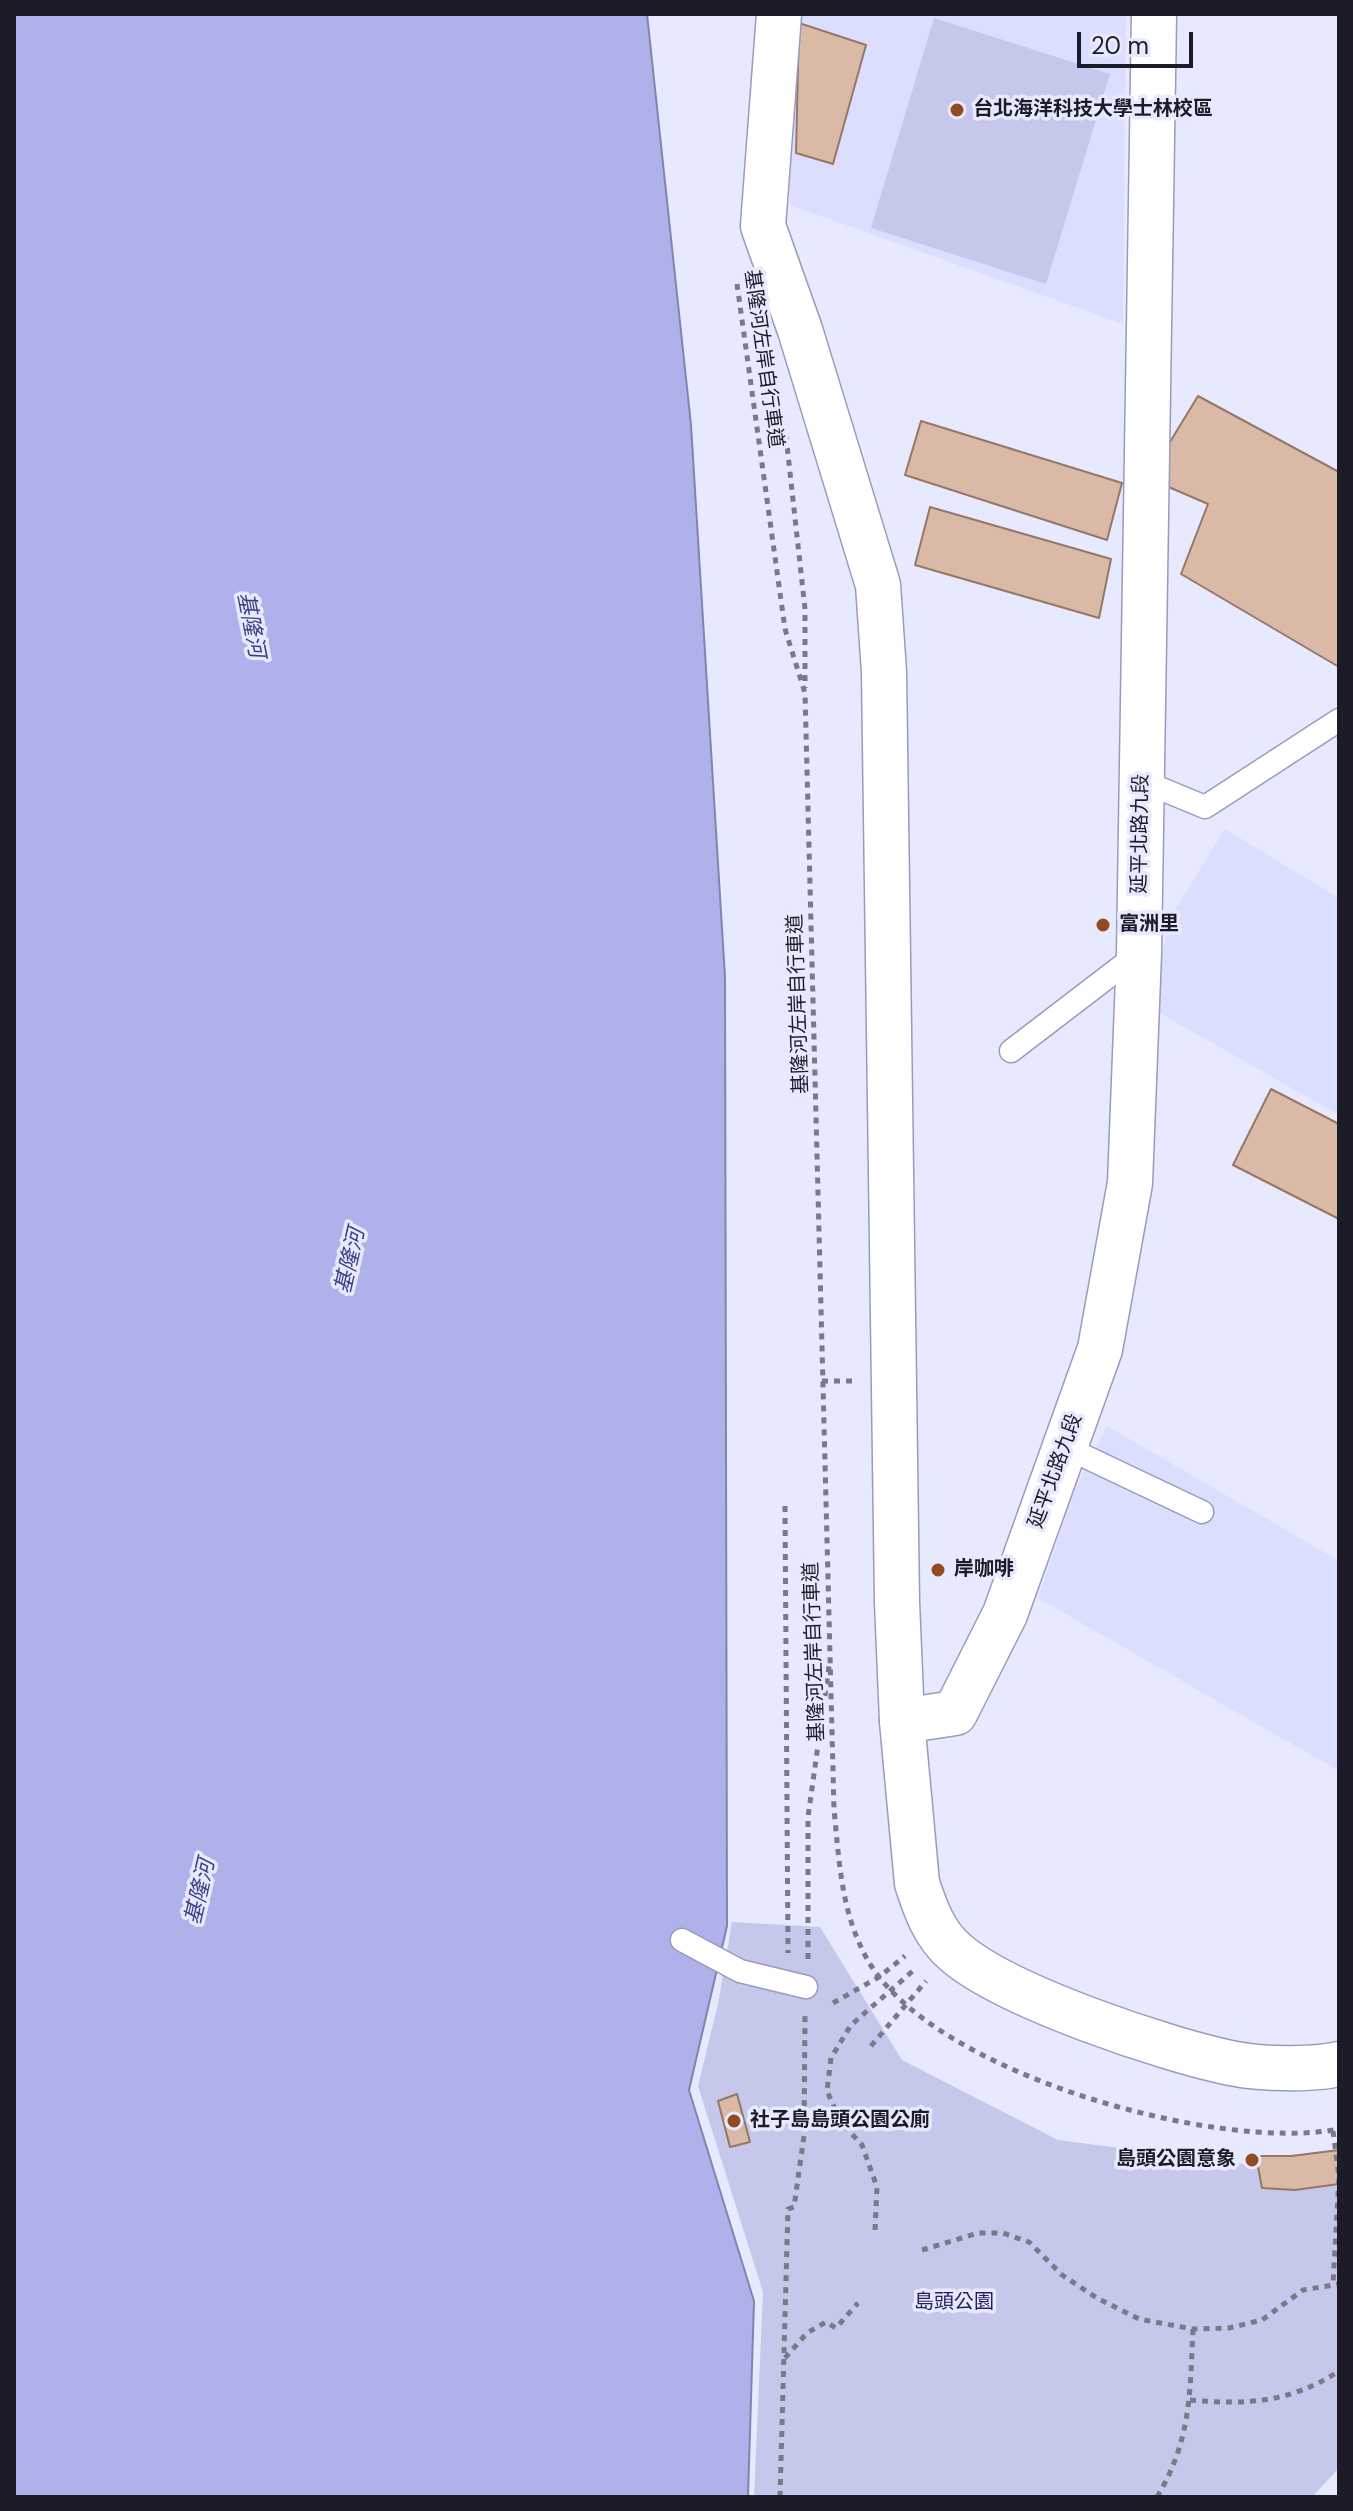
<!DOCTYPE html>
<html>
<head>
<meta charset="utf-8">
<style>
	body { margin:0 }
	#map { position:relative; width:1353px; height:2511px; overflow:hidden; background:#e7e9fe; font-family:"DM Sans",sans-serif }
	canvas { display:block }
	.frame { position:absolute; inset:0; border:16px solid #1c1c28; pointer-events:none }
	.scale { position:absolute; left:1077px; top:32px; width:116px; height:36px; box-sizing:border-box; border:4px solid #1c1c28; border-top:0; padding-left:10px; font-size:24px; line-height:28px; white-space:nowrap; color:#1c1c28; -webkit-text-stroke:6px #e7e9fe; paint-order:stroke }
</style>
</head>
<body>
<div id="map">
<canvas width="1353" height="2511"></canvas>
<div class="frame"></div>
<div class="scale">20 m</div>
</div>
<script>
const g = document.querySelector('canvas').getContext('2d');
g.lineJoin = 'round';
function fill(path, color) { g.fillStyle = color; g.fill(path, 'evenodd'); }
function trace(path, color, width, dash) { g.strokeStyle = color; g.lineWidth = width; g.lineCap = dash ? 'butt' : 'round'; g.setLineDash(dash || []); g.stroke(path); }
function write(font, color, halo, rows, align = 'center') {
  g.font = font + ' "DM Sans","Noto Sans TC",sans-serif'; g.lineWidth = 7; g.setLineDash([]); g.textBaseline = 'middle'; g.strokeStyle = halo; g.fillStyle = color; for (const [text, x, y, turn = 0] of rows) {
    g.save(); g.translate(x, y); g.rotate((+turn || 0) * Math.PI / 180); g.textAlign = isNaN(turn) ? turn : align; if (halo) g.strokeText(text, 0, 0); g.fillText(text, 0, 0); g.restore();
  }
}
fill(new Path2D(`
	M788,14H1126L1123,324L790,205Z
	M1225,829L1339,898V1115L1151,1008L1170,918Z
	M1107,1426L1339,1561V1771L1038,1598L1073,1494Z`), '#dbdeff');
fill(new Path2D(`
	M934,18L1110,74L1046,284L871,228Z
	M732,1922L820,1927L902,2060L1058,2140L1259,2166L1339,2155V2468L1312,2497H754L763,2292L698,2086L718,2004Z`), '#c5c8eb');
const water = new Path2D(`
	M14,14H647L691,425L725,977L727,1926L689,2090L754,2301L748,2497H14Z`);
fill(water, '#aeb1ea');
trace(water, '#8284b0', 2);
const building = new Path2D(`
	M799,23L866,45L833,164L796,153Z
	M1198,396L1339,472V667L1181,574L1208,504L1148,478Z
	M921,421L1122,483L1107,540L905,475Z
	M930,507L1111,559L1099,618L915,565Z
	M1271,1089L1339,1124V1219L1233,1165Z
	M737,2094L750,2142L730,2147L718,2101Z
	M1339,2150V2184L1295,2190L1262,2188L1256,2156H1291Z`);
fill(building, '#dbb9a7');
trace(building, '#967766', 2);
const service = new Path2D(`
	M1142,781L1205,807L1339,720
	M1011,1051L1139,953
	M1065,1447L1202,1512
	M682,1940L740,1971L806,1987`);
const minor = new Path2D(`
	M779,14L763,226L800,330L878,585L884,672L897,1602L902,1721L917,1883C925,1908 934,1934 955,1952C1005,1996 1168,2051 1236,2064C1261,2069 1314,2070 1339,2064`);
const tertiary = new Path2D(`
	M902,1721L955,1713L1005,1614L1100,1349L1130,1183L1139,953L1154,14`);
trace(service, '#999bbc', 25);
trace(minor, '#999bbc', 47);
trace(tertiary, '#999bbc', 47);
trace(new Path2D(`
	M737,284L785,629L805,693L834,1809C839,1860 841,1911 866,1957C927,2072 1217,2153 1339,2129
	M786,436L805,609V688
	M822,1381H854
	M785,1506L788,1953
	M808,1959V1817L829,1666
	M833,2003L879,1977L905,1956
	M871,2046L926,1981
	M1333,2131L1339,2177L1333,2285
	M875,2230L877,2187L862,2145L841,2122L827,2091L831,2058L851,2025L915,1969
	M922,2250L978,2233H1003L1029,2242L1062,2275L1097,2298L1139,2319L1193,2329L1229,2328L1262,2320L1303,2290L1339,2284
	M785,2358L807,2333L826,2322L836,2328L858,2303
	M1190,2400C1246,2405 1290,2403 1339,2371
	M780,2497L788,2209L794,2207L804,2136L805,2016
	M1157,2497C1191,2441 1190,2393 1193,2329`), '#787989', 5, [6, 6]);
trace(service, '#fff', 22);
trace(minor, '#fff', 44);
trace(tertiary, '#fff', 44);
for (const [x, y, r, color] of [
	[957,110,8,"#914b22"],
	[1103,925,8,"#914b22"],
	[938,1570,8,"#914b22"],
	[734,2121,8,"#914b22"],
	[1252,2160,8,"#914b22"]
]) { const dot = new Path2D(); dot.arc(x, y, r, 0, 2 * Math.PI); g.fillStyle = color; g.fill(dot); trace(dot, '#e7e9fe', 3); }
write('bold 20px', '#1c1c28', '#e7e9fe', [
	["台北海洋科技大學士林校區",973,110],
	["富洲里",1119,925],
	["岸咖啡",954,1570],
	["社子島島頭公園公廁",750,2121],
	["島頭公園意象",1236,2160,"right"]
], 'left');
write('20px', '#1c1c28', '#e7e9fe', [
	["基隆河左岸自行車道",763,359,82],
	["延平北路九段",1141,834,-89],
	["基隆河左岸自行車道",799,1004,-92],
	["延平北路九段",1056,1471,-70],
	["基隆河左岸自行車道",815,1652,-92]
]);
write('20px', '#251d5e', '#e7e9fe', [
	["島頭公園",954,2303]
]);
write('italic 22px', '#413e82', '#e7e9fe', [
	["基隆河",250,625,79],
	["基隆河",351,1261,-77],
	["基隆河",201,1892,-77]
]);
</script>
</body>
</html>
